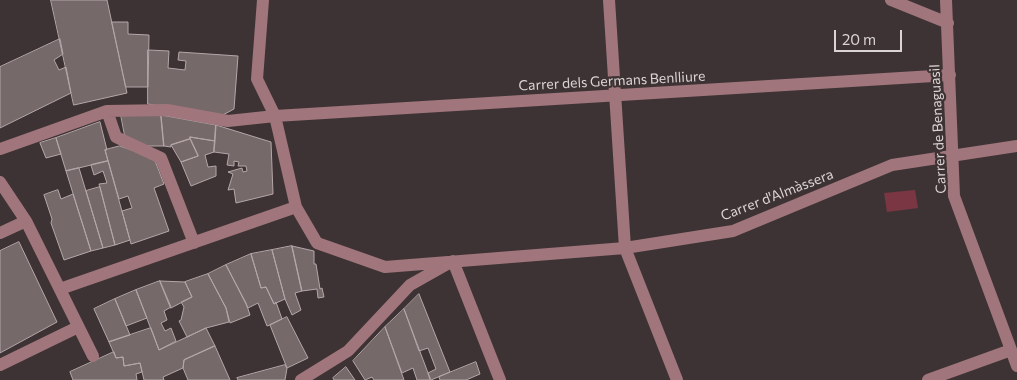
<!DOCTYPE html>
<html>
<head>
<meta charset="utf-8">
<style>
	body { margin:0 }
	#map { position:relative; width:1017px; height:380px; overflow:hidden; background:#3e3334; font-family:Commissioner,sans-serif }
	canvas { display:block }
	.scale { position:absolute; left:834px; top:30px; width:68px; height:22px; box-sizing:border-box; border:2px solid #dbd4d5; border-top:0; padding-left:6px; font-size:15px; line-height:18px; white-space:nowrap; color:#dbd4d5; -webkit-text-stroke:4px #3e3334; paint-order:stroke }
</style>
</head>
<body>
<div id="map">
<canvas width="1017" height="380"></canvas>
<div class="scale">20 m</div>
</div>
<script>
const g = document.querySelector('canvas').getContext('2d');
g.lineJoin = 'round';
function fill(path, color) { g.fillStyle = color; g.fill(path, 'evenodd'); }
function trace(path, color, width, dash) { g.strokeStyle = color; g.lineWidth = width; g.lineCap = dash ? 'butt' : 'round'; g.setLineDash(dash || []); g.stroke(path); }
function write(font, color, halo, rows, align = 'center') {
  g.font = font + ' Commissioner,sans-serif'; g.lineWidth = 4.5; g.setLineDash([]); g.textBaseline = 'middle'; g.strokeStyle = halo; g.fillStyle = color; for (const [text, x, y, turn = 0] of rows) {
    g.save(); g.translate(x, y); g.rotate((+turn || 0) * Math.PI / 180); g.textAlign = isNaN(turn) ? turn : align; if (halo) g.strokeText(text, 0, 0); g.fillText(text, 0, 0); g.restore();
  }
}
fill(new Path2D(`
	M915,190L918,208L887,212L884,193Z`), '#7b3644');
const building = new Path2D(`
	M51,0H107L127,93L74,105Z
	M112,22H128V34L149,35L148,87H126Z
	M60,39L63,54L54,60L59,70L66,67L71,93L0,128V67Z
	M148,50L169,51L168,68L185,70L186,61L178,60L179,52L238,56L234,109L219,117L148,104Z
	M121,115H161L164,146H143L125,136Z
	M161,115L216,125L215,141L190,137V139L171,145V147L164,146Z
	M100,122L107,150H105L108,161L66,171L56,138Z
	M216,125L271,142L273,194L236,203L234,189L228,190L233,174L228,172L242,168L243,172L247,171L246,166H238L239,162L234,161V166L227,165L229,154L214,152Z
	M190,137L215,141L214,152L205,155L208,167L216,166V176L191,186L181,162L198,156Z
	M56,138L61,154L46,158L40,143Z
	M190,139L198,156L181,162L171,145Z
	M120,146L154,158L164,184L154,188L169,231L131,244L122,211L132,208L128,196L119,199L105,150Z
	M108,161L130,240L115,245L99,184L107,183L103,171L94,175L91,165Z
	M79,168L103,248L91,251L66,171Z
	M100,187L115,245L103,248L86,191Z
	M58,190L61,199L73,194L91,251L64,260L51,223L52,219L44,195Z
	M19,242L57,322L0,353V251Z
	M292,246L302,291L295,293L301,310L292,315L285,299L272,250Z
	M292,246L314,251V264H316L320,289L322,288L324,297L318,298L317,289L302,291Z
	M272,250L285,299L274,304L266,287L261,288L251,254Z
	M251,254L261,288L266,287L274,304L276,302L282,319L270,325L267,326L258,303L248,308L226,265Z
	M226,265L246,303L250,315L230,323L226,308L208,274Z
	M208,274L226,308L229,322L206,328L187,337L179,321L181,320L184,307L181,302L192,297L185,282Z
	M160,281L171,307L164,311L167,320L161,323L165,331L171,328L176,341L159,350L136,290Z
	M160,281L185,282L192,297L171,308Z
	M136,290L147,318L126,326L115,299Z
	M419,294L450,372L431,380L428,373L436,369L428,348L419,351L404,309Z
	M115,299L130,335L109,342L94,309Z
	M404,309L428,373L430,380H417L413,368L402,373L385,327Z
	M287,317L308,358L287,368L270,325Z
	M385,327L404,380H374L372,377L365,380L353,361Z
	M151,328L159,350L206,328L215,346L184,360L183,368L163,377L164,380H144L140,363L124,366L123,357L116,358L109,342Z
	M215,346L230,380H188L183,368L184,360Z
	M114,352L116,358L123,357L124,366L140,363L142,372L136,374L137,380H73L70,372Z
	M476,362L480,374L466,380H440L439,377Z
	M285,365L287,368L285,380H238L237,378Z
	M346,367L355,380H334L333,378Z`);
fill(building, '#76696a');
trace(building, '#b5a7a9', 1);
trace(new Path2D(`
	M263,0L257,79L275,116L296,207L317,243L385,267L625,248L733,231L892,165L1017,146
	M609,0L625,248L677,380
	M891,0L948,23
	M946,0L954,196L1017,366
	M107,111L116,137L161,158L194,243
	M0,149L107,111L167,110L228,121L275,116L950,75
	M0,182L26,221L93,356
	M0,233L26,221
	M453,261L500,380
	M60,289L296,207
	M0,365L78,327
	M301,380L348,351L410,285L449,263
	M928,380L1011,350`), '#a0767c', 12);
write('14px', '#dbd4d5', '#3e3334', [
	["Carrer dels Germans Benlliure",612,81,-3],
	["Carrer de Benaguasil",938,129,-93],
	["Carrer d'Almàssera",777,195,-21]
]);
</script>
</body>
</html>
